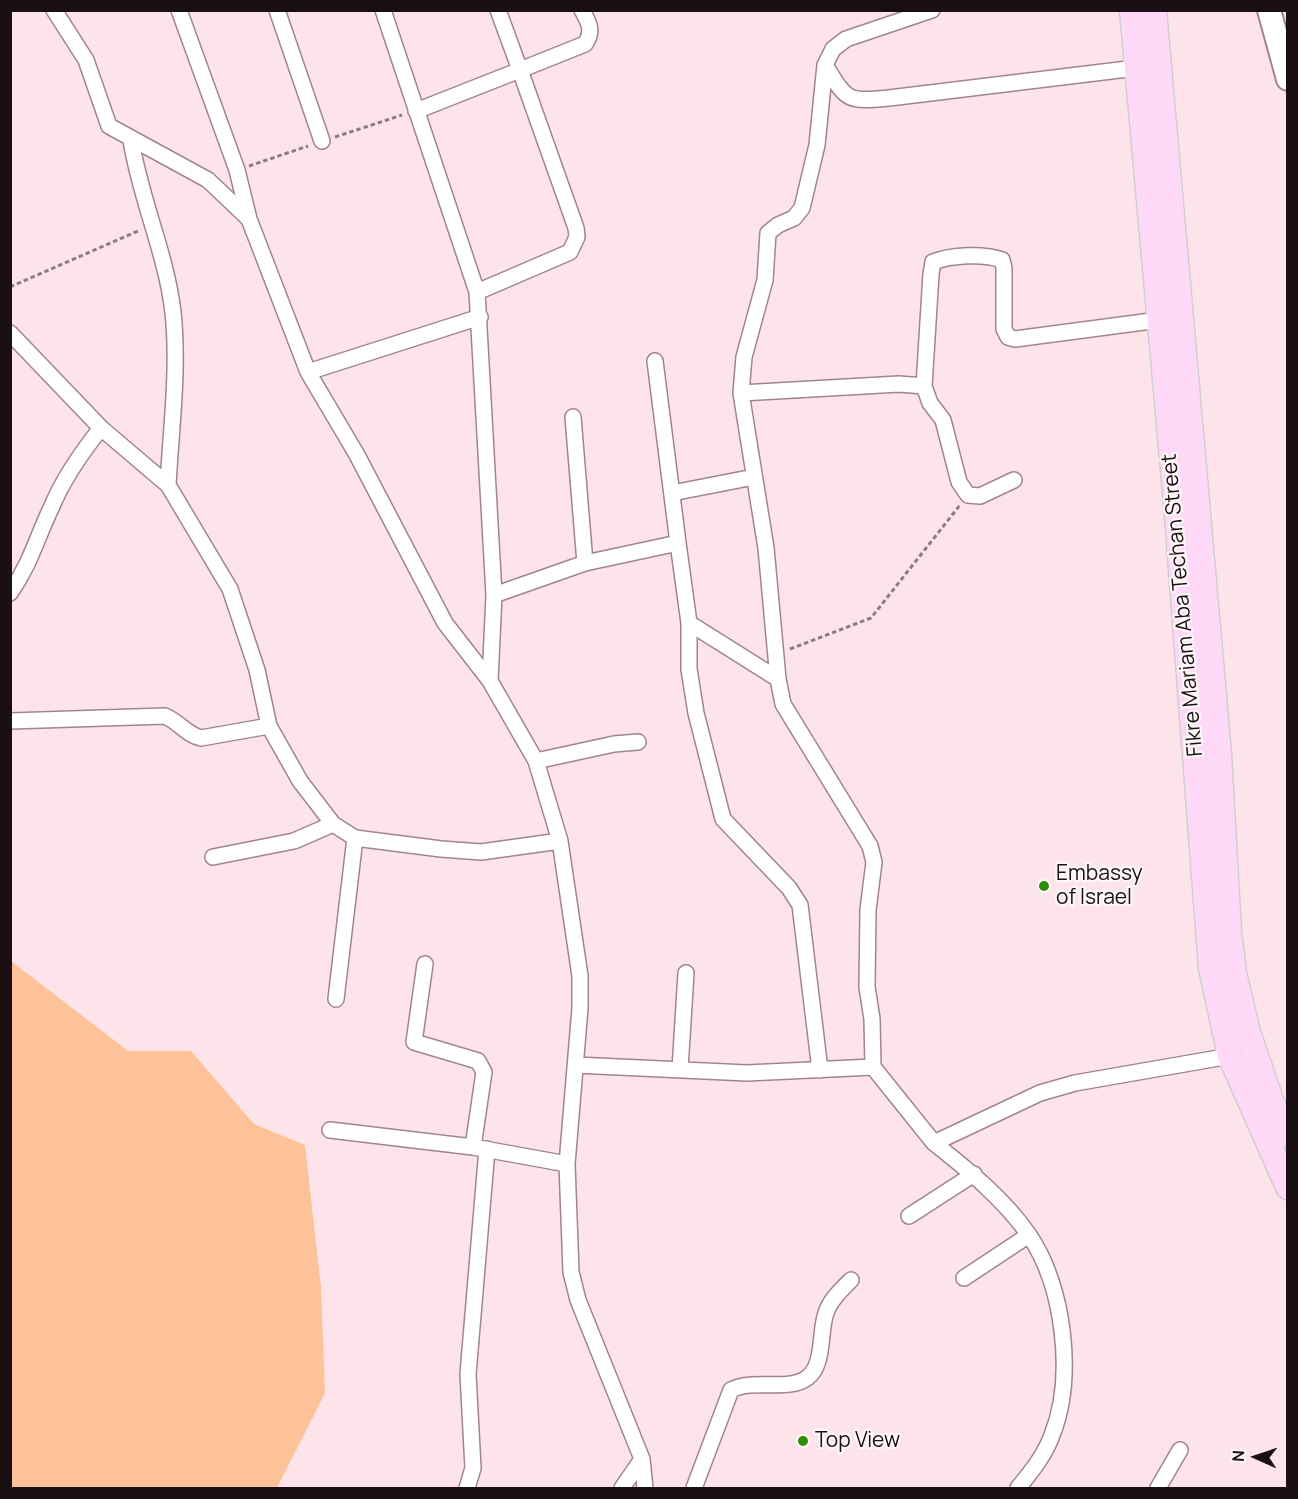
<!DOCTYPE html>
<html>
<head>
<meta charset="utf-8">
<style>
	body { margin:0 }
	#map { position:relative; width:1298px; height:1499px; overflow:hidden; background:#fde4ea; font-family:Manrope,sans-serif }
	canvas { display:block }
	.frame { position:absolute; inset:0; border:12px solid #1a1013; pointer-events:none }
	.north { position:absolute; left:1226px; top:1427px; width:60px; height:60px; -webkit-text-stroke:4px #fdf7f8; paint-order:stroke; rotate:273deg; font-size:16px; font-weight:700; line-height:24px; text-align:center; color:#1a1013 }
	.north::after { content:''; display:block; margin:auto; width:21px; height:27px; background:#1a1013; clip-path:polygon(50% 0,100% 100%,50% 72%,0 100%) }
</style>
</head>
<body>
<div id="map">
<canvas width="1298" height="1499"></canvas>
<div class="frame"></div>
<div class="north">N</div>
</div>
<script>
const g = document.querySelector('canvas').getContext('2d');
g.lineJoin = 'round';
function fill(path, color) { g.fillStyle = color; g.fill(path, 'evenodd'); }
function trace(path, color, width, dash) { g.strokeStyle = color; g.lineWidth = width; g.lineCap = dash ? 'butt' : 'round'; g.setLineDash(dash || []); g.stroke(path); }
function write(font, color, halo, rows, align = 'center') {
  g.font = font + ' Manrope,sans-serif'; g.lineWidth = 4.5; g.setLineDash([]); g.textBaseline = 'middle'; g.strokeStyle = halo; g.fillStyle = color; for (const [text, x, y, turn = 0] of rows) {
    g.save(); g.translate(x, y); g.rotate((+turn || 0) * Math.PI / 180); g.textAlign = isNaN(turn) ? turn : align; if (halo) g.strokeText(text, 0, 0); g.fillText(text, 0, 0); g.restore();
  }
}
fill(new Path2D(`
	M11,961L128,1051H191L254,1124L305,1145L321,1288L325,1393L277,1488H11Z`), '#fdc298');
const street = new Path2D(`
	M54,10L86,60L109,126L208,180L249,219
	M179,10L237,170L249,219L308,372L357,455L445,623L490,681
	M277,10L322,141
	M383,10L477,292L494,595L490,681L536,761L560,841L580,976V1008L567,1164L571,1272L578,1300L642,1459L645,1488
	M932,10L846,39L833,49L825,65C847,101 847,102 889,98L1136,68
	M416,111L520,70L498,10
	M131,140C140,198 166,253 173,312C179,369 171,429 168,485
	M477,292L570,252L577,237L576,228L520,70L585,44C594,31 589,23 582,10
	M10,333L101,428L168,485L230,589L257,670L269,726L300,781L333,824L355,838L441,849L481,852L560,841
	M655,361L678,543
	M308,372L480,317
	M924,386L930,403L943,420L959,482L968,495L980,496L1014,480
	M741,393L899,384L924,386L931,274L933,262C951,255 984,253 1002,260L1004,268V329L1008,337L1015,339L1159,320
	M573,417L585,563
	M672,493L754,477
	M10,593C31,563 37,537 52,506C64,477 82,452 101,428
	M494,595L585,563L678,543L689,623V669L696,713L723,819L789,888L800,905L820,1070
	M689,623L778,679L783,704L870,846L874,862L868,910L867,987L872,1019L873,1067L934,1143
	M778,679L766,548L741,393L744,357L765,280L768,233L778,225L794,218L802,208L817,145L825,65
	M10,721L165,716C179,722 187,735 201,738L269,726
	M536,761L614,744L638,742
	M213,857L294,841L333,824
	M425,964L414,1042L478,1061L484,1072L473,1147
	M336,999L355,838
	M576,1065L747,1073L873,1067
	M680,1069L686,973
	M330,1130L473,1147L567,1164
	M909,1216L974,1174
	M964,1278L1029,1235
	M467,1488L473,1468L468,1374L487,1149
	M622,1488L642,1459
	M694,1488L731,1390C754,1378 788,1392 807,1378C825,1365 819,1332 826,1313C830,1300 842,1289 851,1280
	M1018,1488C1031,1472 1045,1455 1052,1435C1075,1377 1064,1286 1029,1235C1004,1199 968,1170 934,1143L1040,1093L1075,1083L1230,1056
	M1158,1488L1180,1450`);
const secondary = new Path2D(`
	M1269,10L1288,79`);
const primary = new Path2D(`
	M1132,10L1176,503L1211,968L1230,1056L1288,1187
	M1154,10L1219,754L1229,932L1234,973L1248,1032L1272,1103L1288,1135`);
trace(street, '#a2858c', 18);
trace(secondary, '#a2858c', 26);
trace(primary, '#d1cfd0', 27);
trace(new Path2D(`
	M335,137L402,115
	M249,166L308,146
	M10,287L138,231
	M790,649L871,618L960,505`), '#8d7c80', 3, [4.5, 3]);
trace(street, '#fff', 15);
trace(secondary, '#fff', 22);
trace(primary, '#fed9f7', 24);
for (const [x, y, r, color] of [
	[1044,886,6,"#2d8e04"],
	[803,1441,6,"#2d8e04"]
]) { const dot = new Path2D(); dot.arc(x, y, r, 0, 2 * Math.PI); g.fillStyle = color; g.fill(dot); trace(dot, '#fdf7f8', 2); }
write('21px', '#1a1013', '#fdf7f8', [
	["Fikre Mariam Aba Techan Street",1183,605,-95]
]);
write('21px', '#1a1013', '#fdf7f8', [
	["Embassy",1056,874],
	["of Israel",1056,898],
	["Top View",815,1441]
], 'left');
</script>
</body>
</html>
